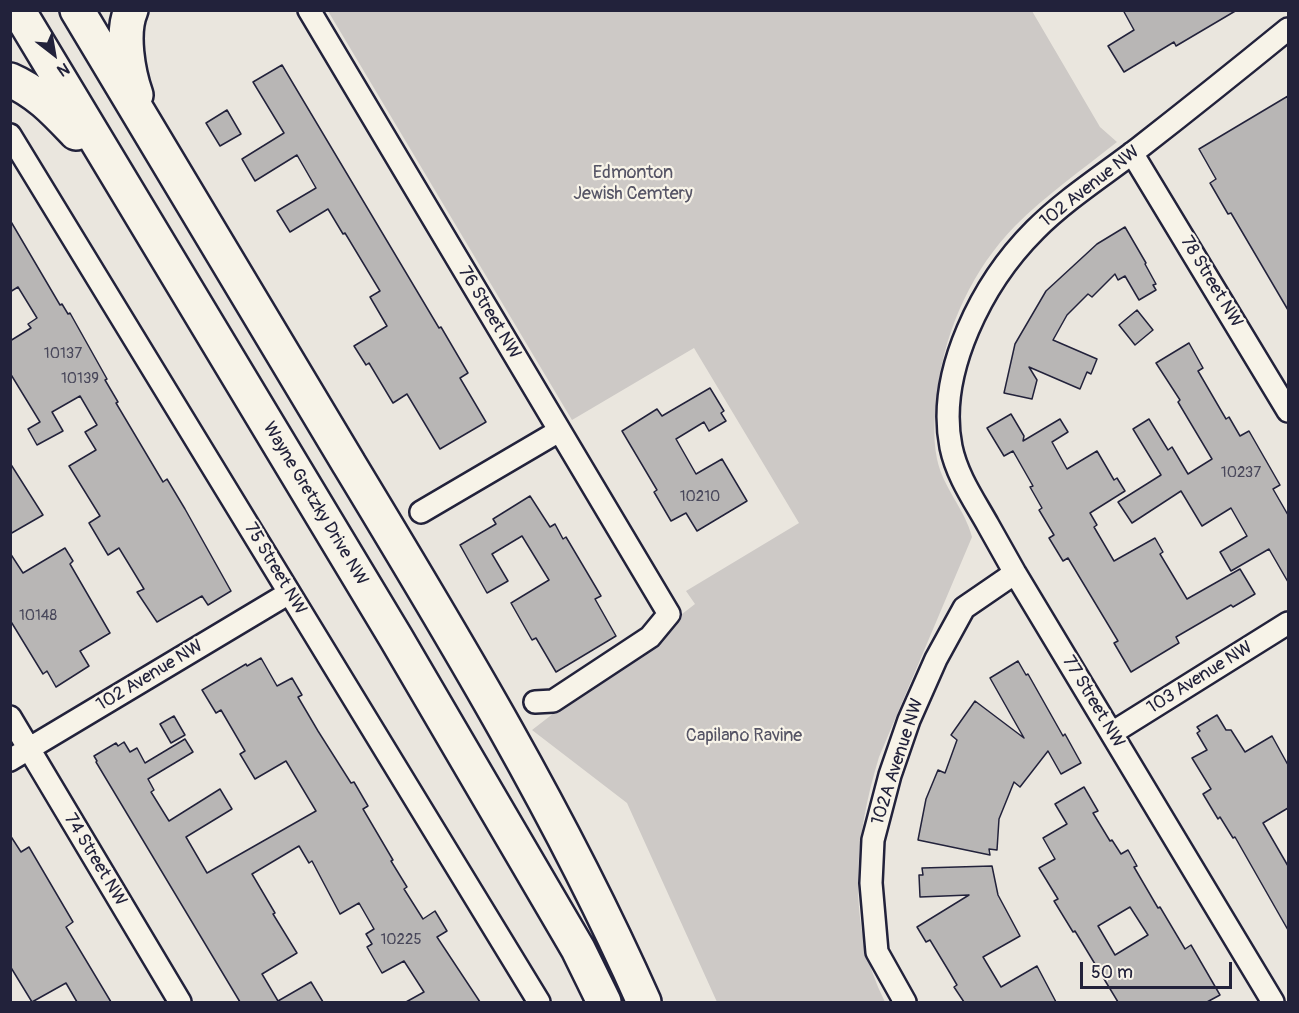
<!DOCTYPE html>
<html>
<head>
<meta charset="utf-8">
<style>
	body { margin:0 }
	#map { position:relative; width:1299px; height:1013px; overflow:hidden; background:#eae6de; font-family:Pangolin,sans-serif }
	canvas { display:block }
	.frame { position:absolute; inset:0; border:12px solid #22223b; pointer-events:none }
	.north { position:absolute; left:24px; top:24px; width:60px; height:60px; -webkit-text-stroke:4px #f7f3e8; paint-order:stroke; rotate:149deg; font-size:16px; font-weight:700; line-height:24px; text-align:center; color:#22223b }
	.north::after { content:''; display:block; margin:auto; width:21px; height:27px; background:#22223b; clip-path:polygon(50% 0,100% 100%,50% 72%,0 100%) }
	.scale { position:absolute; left:1080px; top:962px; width:152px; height:27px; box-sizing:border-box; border:3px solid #22223b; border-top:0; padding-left:8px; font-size:18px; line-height:21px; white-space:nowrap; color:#22223b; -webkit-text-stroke:4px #f7f3e8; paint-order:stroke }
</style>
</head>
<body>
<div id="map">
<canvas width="1299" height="1013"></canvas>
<div class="frame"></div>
<div class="north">N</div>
<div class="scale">50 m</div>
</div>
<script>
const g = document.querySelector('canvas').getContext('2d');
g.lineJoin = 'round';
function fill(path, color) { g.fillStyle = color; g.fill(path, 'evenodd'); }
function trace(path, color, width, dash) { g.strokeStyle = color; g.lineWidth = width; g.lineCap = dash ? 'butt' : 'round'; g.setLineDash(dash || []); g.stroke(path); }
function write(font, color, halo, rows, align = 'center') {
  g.font = font + ' Pangolin,sans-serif'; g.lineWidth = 4.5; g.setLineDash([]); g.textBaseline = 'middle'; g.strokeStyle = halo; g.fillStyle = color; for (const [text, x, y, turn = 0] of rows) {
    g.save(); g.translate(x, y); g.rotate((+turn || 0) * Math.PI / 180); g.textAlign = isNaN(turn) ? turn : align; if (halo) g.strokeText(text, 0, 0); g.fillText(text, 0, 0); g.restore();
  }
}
fill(new Path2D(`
	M328,11H1032L1100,127L1117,142C1083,169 1046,195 1015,226C973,269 946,327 938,387C935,410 932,436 937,459C943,488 965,509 972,537L879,757C854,839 846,924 885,1002H717L627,803L532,730L695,604L686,591L799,523L694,348L572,420Z`), '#cdc9c6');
const building = new Path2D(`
	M1123,10H1237L1176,46L1174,42L1124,72L1108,46L1134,30Z
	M282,65L439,328L441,327L468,373L460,378L486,422L440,449L407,394L393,403L369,363L366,365L354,346L387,326L370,297L380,291L345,233L343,234L328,209L290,232L277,211L316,188L297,155L255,181L242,159L284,133L253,82Z
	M1288,96V310L1231,213L1228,214L1210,183L1216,179L1199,149Z
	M227,110L241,134L220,146L206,123Z
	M10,220L60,305L62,304L68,314L70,313L107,379L105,380L118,402L116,403L163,482L167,479L185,509L231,591L208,605L202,596L157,622L137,592L144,589L119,548L108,555L89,523L100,516L69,466L96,450L85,432L97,425L80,396L52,412L63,431L37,445L28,429L40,422L10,373V341L31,328L28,324L37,318L18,287L10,292Z
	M1125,227L1146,263L1145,264L1156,284L1153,285L1156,290L1139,300L1125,276L1118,280L1115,274L1092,297L1088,294L1067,315L1053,340L1097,359L1091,374L1087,372L1080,389L1029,367L1037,380L1032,399L1004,393L1015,344L1046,291L1097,244Z
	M1137,310L1153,330L1135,345L1119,325Z
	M1189,343L1203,368L1198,371L1226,419L1229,417L1240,436L1249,431L1280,485L1273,489L1288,515V582L1269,549L1231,571L1220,552L1247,536L1231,508L1202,526L1181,491L1132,523L1118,502L1161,475L1133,429L1149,419L1168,450L1172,447L1188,474L1212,459L1178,402L1180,400L1156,363Z
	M710,388L724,411L721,413L726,421L709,431L704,422L676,439L696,474L722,459L747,501L697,531L686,513L671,521L654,492L657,490L622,431L657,409L662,416Z
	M1011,414L1024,436L1023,441L1060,419L1068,432L1052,442L1067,469L1097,451L1114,480L1117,478L1125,491L1090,513L1097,525L1094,527L1114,561L1155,538L1163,552L1160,554L1187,599L1240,569L1255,594L1233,607L1231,605L1176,637L1179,643L1131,672L1114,643L1118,641L1068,558L1063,561L1049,538L1054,535L1039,510L1042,508L1030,487L1033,486L1013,451L1004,456L987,428Z
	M10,463L43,515L10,534Z
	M530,496L550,527L555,524L563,539L566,537L601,596L595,599L616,636L556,672L536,638L532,640L511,603L549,580L522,536L492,554L508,581L487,593L460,545L496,524L493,519Z
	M65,548L73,561L70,564L110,633L80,651L89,666L56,687L47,671L43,674L10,620V553L23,573Z
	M261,658L277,686L292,678L302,695L298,697L318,731L351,783L354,782L368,806L363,809L393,860L391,861L407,887L404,889L423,919L435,911L447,931L437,937L480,1002H406L424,992L404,961L382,973L367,947L372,944L366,934L374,929L359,903L340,914L312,861L309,863L299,846L252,874L275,913L273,914L297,953L262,974L278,1001L311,982L323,1002H240L96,762L97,761L94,756L116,743L118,746L124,742L130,752L137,748L145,763L185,739L193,752L148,779L154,790L151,792L169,821L220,789L232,809L186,837L207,873L316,811L286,761L255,779L240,754L245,751L221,710L216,713L202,690L246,664L247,666Z
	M1018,661L1026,675L1028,674L1063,736L1065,734L1081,763L1061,774L1048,751L1020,787L1014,782L999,819L997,850L989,849L990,855L918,840L926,799L938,770L945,773L957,740L951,735L975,701L1024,738L990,678Z
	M1217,715L1226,730H1231L1245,752L1272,736L1288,765V808L1263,823L1288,866V930L1235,837L1233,838L1220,817L1218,819L1203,794L1211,789L1192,758L1207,750L1197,733L1200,731L1197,727Z
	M174,716L185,735L171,743L160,724Z
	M1084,787L1098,811L1093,813L1110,841L1112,840L1121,854L1128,850L1137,866L1134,867L1158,908L1160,907L1185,949L1191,945L1220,995L1207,1002H1118L1075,931L1073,932L1054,901L1058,899L1039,868L1055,859L1043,838L1067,824L1055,804ZM1130,907L1148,935L1115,955L1098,926Z
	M10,835L21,852L29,847L73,922L66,927L111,1002H77L66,983L32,1002L10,966Z
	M992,866L998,895L1020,936L983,957L1001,987L1037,966L1056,1002H964L954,987L957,985L950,973L930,940L926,942L917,927L969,895L920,897L919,875H923L922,868Z`);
fill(building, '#b8b6b5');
trace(building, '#22223b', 1.5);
const street = new Path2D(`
	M309,10L669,614L650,637L553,701L535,702
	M10,135L539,1002
	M1132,153L1288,411
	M421,512L559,431
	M10,717L180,1002
	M1112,733L1288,623
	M10,760L289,593
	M905,1002L877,952L871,883L873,840L890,775L909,720L936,659L964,608L1015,573
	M1273,1002L1015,573C1006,557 997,541 988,525C974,500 957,476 951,447C936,372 983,282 1035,230C1066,199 1104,175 1139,148C1189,109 1239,69 1288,29`);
const primary = new Path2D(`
	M18,10L396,638L578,949L604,1002
	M77,10C167,162 258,313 349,464C455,639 561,815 644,1002
	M131,10C121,33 128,72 136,95
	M10,80C38,92 56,112 76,133`);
trace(street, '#22223b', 26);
trace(primary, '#22223b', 38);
trace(street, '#f7f3e8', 21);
trace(primary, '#f7f3e8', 33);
write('15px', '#48475a', null, [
	["10137",63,354],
	["10139",80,379],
	["10237",1241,473],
	["10210",700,497],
	["10148",38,616],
	["10225",401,940]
]);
write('18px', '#555465', '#f7f3e8', [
	["Edmonton",633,173],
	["Jewish Cemtery",633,194],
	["Capilano Ravine",744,736]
]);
write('18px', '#22223b', '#f7f3e8', [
	["102 Avenue NW",1090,187,-38],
	["78 Street NW",1211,282,59],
	["76 Street NW",489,313,59],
	["Wayne Gretzky Drive NW",315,504,59],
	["75 Street NW",275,569,59],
	["102 Avenue NW",150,676,-31],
	["103 Avenue NW",1200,678,-32],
	["77 Street NW",1093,702,59],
	["102A Avenue NW",898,762,-72],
	["74 Street NW",95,860,59]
]);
</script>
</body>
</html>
